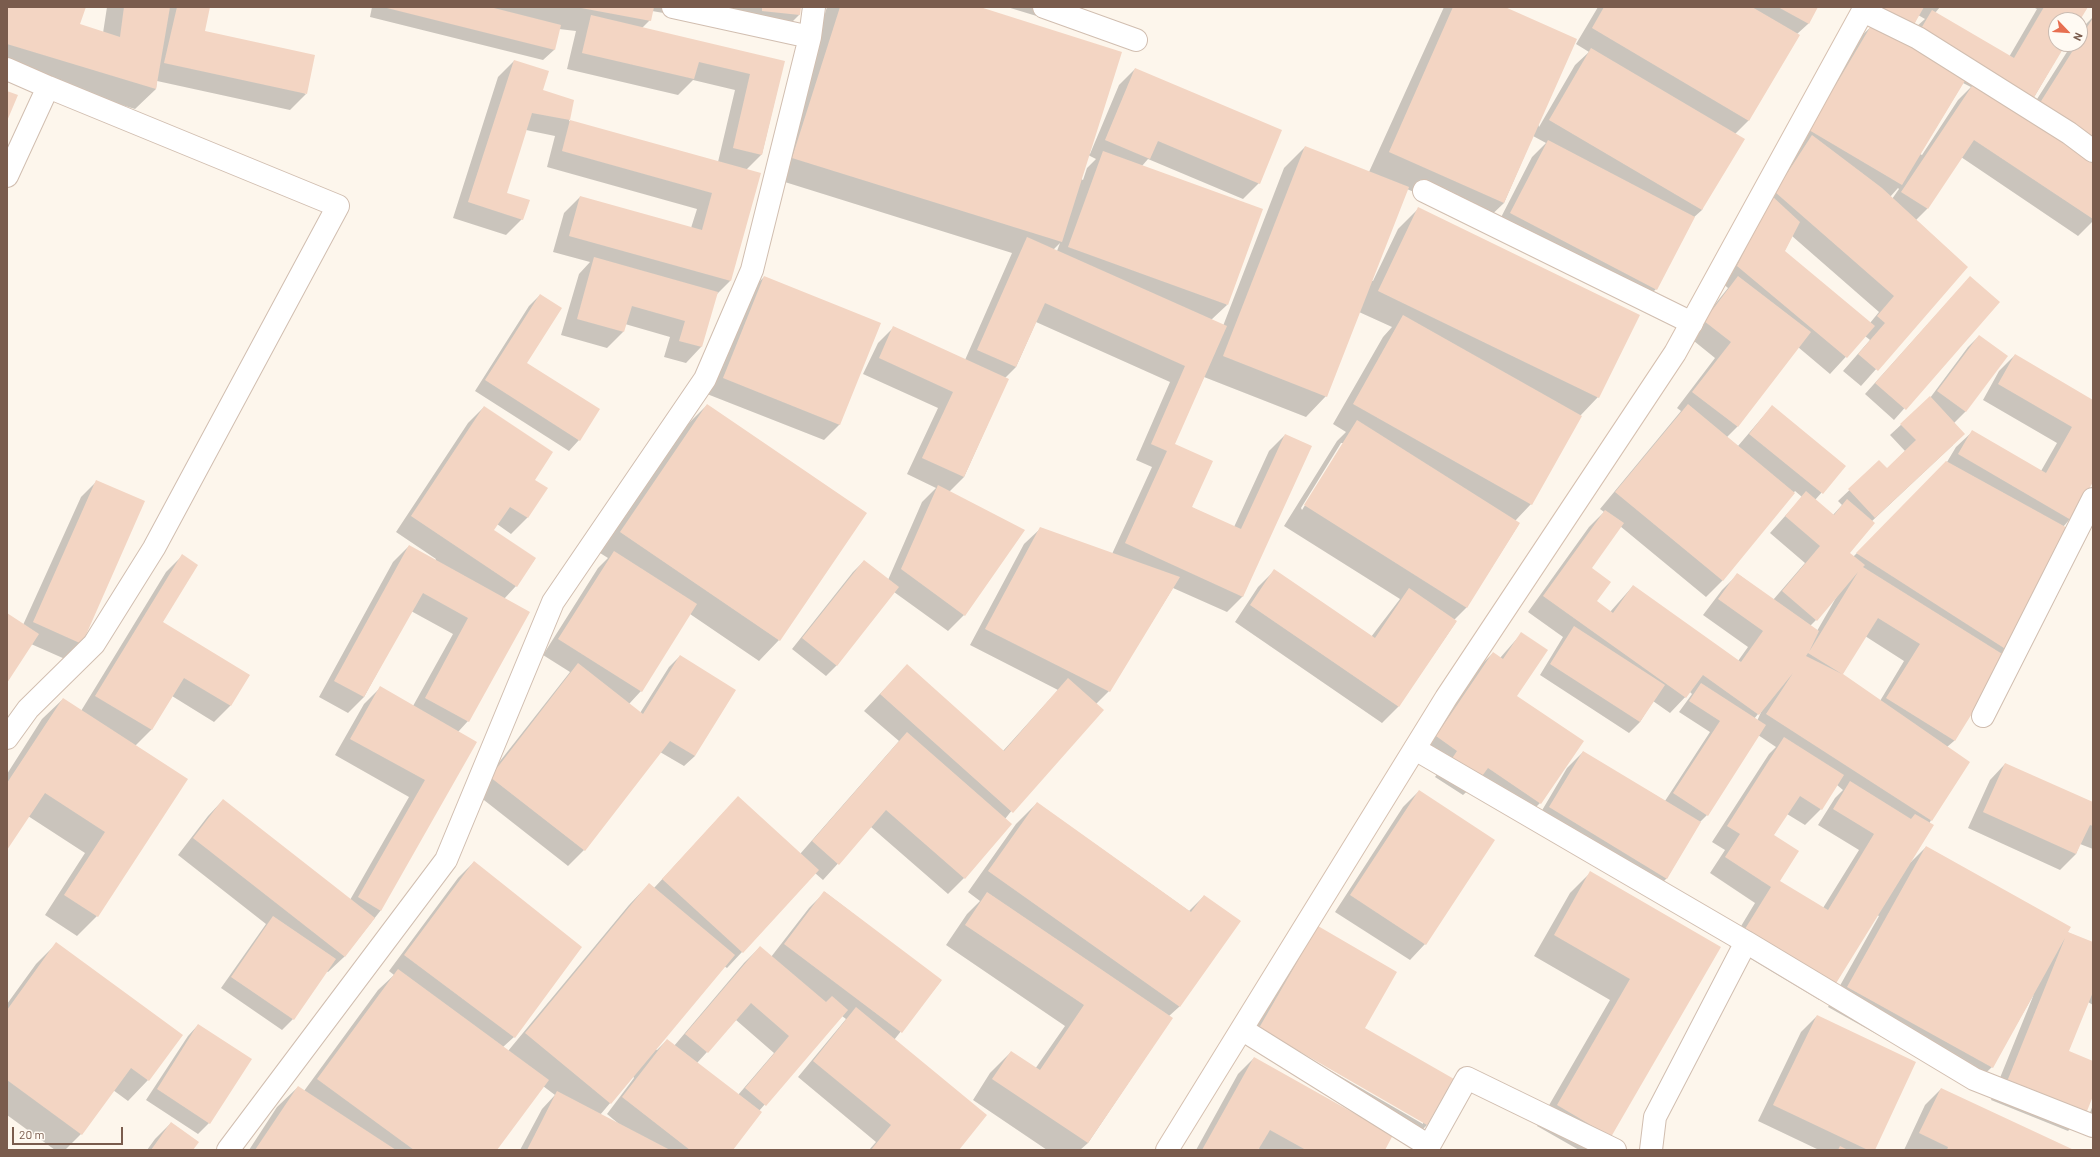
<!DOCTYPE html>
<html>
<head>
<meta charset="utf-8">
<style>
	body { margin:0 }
	#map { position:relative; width:2100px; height:1157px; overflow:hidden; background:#fdf6ec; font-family:Barlow,sans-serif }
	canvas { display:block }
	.frame { position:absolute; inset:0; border:8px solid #7a5c4d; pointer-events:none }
	.north { position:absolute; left:2048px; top:12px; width:40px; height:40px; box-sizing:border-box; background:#fffaf3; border:1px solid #cabbb1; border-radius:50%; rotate:115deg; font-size:11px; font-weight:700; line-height:16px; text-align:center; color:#7a5c4d }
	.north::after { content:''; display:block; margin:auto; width:14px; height:18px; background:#e76f51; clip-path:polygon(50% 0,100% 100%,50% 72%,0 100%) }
	.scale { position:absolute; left:12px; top:1127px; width:111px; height:18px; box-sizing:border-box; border:2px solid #7a5c4d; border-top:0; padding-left:5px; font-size:12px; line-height:14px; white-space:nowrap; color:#7a5c4d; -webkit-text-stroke:3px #fffaf3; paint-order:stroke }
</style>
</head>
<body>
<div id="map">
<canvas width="2100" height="1157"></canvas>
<div class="frame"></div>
<div class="north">N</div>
<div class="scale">20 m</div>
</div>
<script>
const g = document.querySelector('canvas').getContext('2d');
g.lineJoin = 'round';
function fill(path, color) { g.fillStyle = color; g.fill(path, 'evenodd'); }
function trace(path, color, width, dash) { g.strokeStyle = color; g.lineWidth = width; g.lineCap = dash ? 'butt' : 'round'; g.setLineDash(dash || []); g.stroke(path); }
fill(new Path2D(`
	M7,7H85L79,25L103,33L107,7H209L203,32L306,94L290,110L157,81L156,89L135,109L7,70Z
	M372,7H800L799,15L783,31L738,26L652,11L650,20L642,28L784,62L762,154L746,170L730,281L716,295L701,347L686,363L664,357L670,337L625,324L623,332L607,348L561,335L579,274L590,262L553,252L564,213L580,197L691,228L697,209L547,167L555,136L526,130L505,193L522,219L506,235L453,218L498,77L514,61L542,91L573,101L569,121L718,162L735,90L693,80L678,95L567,69L576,31L559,29L554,50L543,60L370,17Z
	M827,7H976L1090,154L1119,85L1135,69L1259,183L1243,199L1148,159L1142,166L1227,305L1211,320L1223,326L1284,168L1305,147L1369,172L1444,7H1502L1539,127L1575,65L1589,52L1576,44L1598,7H1817L1808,24L1797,34L1749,120L1735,134L1702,210L1692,219L1656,289L1640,305L1495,229L1532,157L1546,143L1533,136L1504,203L1483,223L1407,189L1371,281H1373L1398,229L1419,208L1598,397L1580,416L1531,504L1515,521L1519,524L1466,608L1454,620L1456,622L1398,707L1382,723L1235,622L1258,587L1274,571L1371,637L1400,599L1284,526L1337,441L1346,432L1333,424L1383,337L1392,327L1359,312L1326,396L1306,417L1204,377L1174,444L1191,507L1234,527L1269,451L1285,435L1243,596L1227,612L1173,588L1109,691L1096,704L1005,819L964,878L948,894L871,827L823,880L815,873L742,952L727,968L724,966L655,1049L657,1050L667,1040L674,1046L744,963L760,947L771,957L809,908L825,892L941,981L894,1040L957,1150H869L876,1142L798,1077L846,1019L842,1016L759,1111L732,1150H520L542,1109L555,1095L543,1086L496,1150H249L277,1107L298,1087L304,1091L378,990L394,975L389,971L458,878L474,862L514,1037L503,1047L508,1051L629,905L649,884L654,888L738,797L800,854L899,741L864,711L907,665L1003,751L1058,690L970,645L1024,544L1041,528L1112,554L1152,467L1136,460L1170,382L1036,322L1016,367L1005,378L1008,379L964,477L949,492L964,615L948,631L894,592L837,665L826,676L792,649L853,572L864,561L888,580L922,502L936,488L907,474L938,408L863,374L878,343L894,327L965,360L1012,253L772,178ZM1088,155L1096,159L1087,168L1083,180L1081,179ZM1060,243L1057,251L1053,250ZM1341,443H1344L1302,510L1301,508ZM736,1020L774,1053L738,1095L697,1063ZM633,1076L634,1078L607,1114L619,1124L600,1115Z
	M1007,7H1067L1053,21Z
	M1866,7H1940L1935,13L2009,57L2037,9L2033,7H2086L2079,20H2056V44H2065L2033,99L2025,118L2072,44H2080V30L2093,17V221L2078,236L1961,157L1927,209L1916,220L1967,267L1861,386L1843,371L1870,340L1865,336L1830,374L1798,347L1737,427L1727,437L1738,446L1772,406L1845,466L1815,500L1833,515L1842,505L1838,501L1879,462L1887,469L1905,451L1890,435L1930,398L1968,347L1979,336L1966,411L1954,423L1953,445L1871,522L1849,553L1853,557L1947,462L1956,447L1972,432L2041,471L2057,443L1983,400L1999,371L2015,355L2093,401V480L2070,519L2063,527L2006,649L2001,654L2006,657L1954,741L1947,747L1931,820L1910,863L1926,847L2067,932L2093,943V1005L2088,1002L2068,1052L2093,1062V1093L2084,1115L2068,1131L1991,1100L2034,994L1992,1067L1971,1087L1828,1007L1879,916L1877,915L1835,984L1819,1000L1729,946L1755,903L1710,873L1725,850L1712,842L1769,754L1776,747L1758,735L1707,815L1700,822L1667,878L1651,894L1534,824L1567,768L1583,752L1665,801L1710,732L1679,712L1692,694L1690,692L1670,713L1653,701L1640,722L1629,733L1540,675L1563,637L1528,612L1589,527L1604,512L1600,509L1681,411L1677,408L1715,358L1689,337L1728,288L1721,282L1856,41L1874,24ZM1918,15L1925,19L1916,27L1906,45ZM1963,83L1971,87L1958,100L1922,155L1920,154ZM1898,188L1899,189L1892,199L1890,197ZM1792,236L1879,312L1870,323L1784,252ZM1795,491L1802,497L1770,533L1805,563L1773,600L1738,574L1722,590L1703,615L1748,647L1738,661L1633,586L1610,612L1595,601L1591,568L1620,526L1706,597L1722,581ZM1837,596L1817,631L1810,626L1816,620ZM1865,636L1904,661L1880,701L1842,675ZM1763,708L1757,721L1754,719L1758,714ZM1837,785L1843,790L1835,798L1818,825L1859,850L1823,908L1778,881L1773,836L1787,814L1805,825L1821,809Z
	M764,277L840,424L824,440L707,394L748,293Z
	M1970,277L1998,302L1894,420L1865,394Z
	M540,295L526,364L579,440L569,451L475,391L529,306Z
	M707,405L779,640L759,661L690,614L641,691L629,704L640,713L669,667L680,656L695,756L684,766L660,752L584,850L568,866L475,793L570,672L543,655L598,568L608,558L600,553L686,426Z
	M484,407L534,480L546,489L527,518L511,534L497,524L493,531L535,559L516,586L504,599L468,721L458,732L381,910L344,957L328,972L326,971L293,1019L282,1030L221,988L266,924L178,855L208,816L223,800L350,900L409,797L335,755L364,704L380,688L413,706L453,634L411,611L364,697L348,713L319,697L393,562L409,546L435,561L436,559L396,532L468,423Z
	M97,481L81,643L65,659L31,644L7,682V614L23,625L81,497Z
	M182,556L162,623L248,676L230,706L214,722L172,696L151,730L135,746L97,916L77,936L45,915L85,853L28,816L7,848V774L42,719L63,699L81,711L166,572Z
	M1521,634L1515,696L1540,803L1524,819L1474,785L1463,795L1435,777L1442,767L1420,752L1477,669L1493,653L1500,658Z
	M2005,764L2093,804V849L2080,844L2076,854L2060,870L1968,828L1990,780Z
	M1419,791L1425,944L1410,960L1335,912L1403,807Z
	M1037,803L1189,911L1204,896L1239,921L1179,1007L1169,1016L1172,1018L1088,1143L1080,1150H1047L973,1100L990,1073L1011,1052L1035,1069L1065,1026L946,945L967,914L980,901L968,892L1016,824Z
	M1590,873L1719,947L1597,1150H1579L1537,1126L1610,1000L1534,956L1570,893Z
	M1318,927L1364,1029L1452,1080L1427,1125L1411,1141L1244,1044L1302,943ZM1256,1025L1423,1122V1124L1255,1027Z
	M56,944L148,1080L128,1101L113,1090L81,1134L65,1150H55L7,1115V1004L36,964Z
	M1817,1016L1874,1150H1819L1758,1121L1801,1032Z
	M198,1025L209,1123L198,1134L146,1100L188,1036Z
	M1254,1058L1384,1150H1261L1258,1148L1257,1150H1196L1238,1074Z
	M1941,1089L2072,1150H1904L1925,1105Z
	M2093,1105V1123L2087,1120Z
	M171,1123L192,1150H147L155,1139Z`), '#0003');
fill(new Path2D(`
	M7,7H86L80,24L120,37L124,7H170L156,89L7,44Z
	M177,7H210L205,31L315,55L307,94L164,63Z
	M383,7H490L561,25L555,50Z
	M576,7H654L651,21Z
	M762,7H801L800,15L762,11Z
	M840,7H980L1122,52L1062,242L792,158Z
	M1453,7H1505L1577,39L1504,203L1389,152Z
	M1604,7H1752L1800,35L1749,121L1592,28Z
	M1778,7H1818L1809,24Z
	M1873,7H1924L1912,28Z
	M2044,7H2088L2080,20H2056V44H2066L2033,99L1919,32L1932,10L2014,58Z
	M591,15L785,61L762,155L733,148L750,74L699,62L694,79L582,53Z
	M2093,18V141L2038,106L2077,44H2080V38Z
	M1872,24L1966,79L1902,185L1809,130Z
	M1591,48L1745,139L1702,210L1549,120Z
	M514,60L549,71L543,90L574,100L570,120L532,113L507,193L530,200L523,220L468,202Z
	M1135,68L1282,130L1260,184L1158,141L1150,159L1105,140Z
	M1974,83L2093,162V219L1974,140L1928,209L1901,192Z
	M7,91L18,95L7,121Z
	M570,120L761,173L731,281L569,236L580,196L702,230L712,193L562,151Z
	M1812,135L1882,188L1968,267L1878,371L1858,354L1885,323L1877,316L1894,296L1775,192Z
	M1548,140L1695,217L1657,290L1510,213Z
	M1305,146L1409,187L1327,397L1223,356Z
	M1103,151L1263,209L1228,305L1068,247Z
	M1772,196L1800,222L1785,251L1875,326L1847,358L1737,266Z
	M1418,207L1640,315L1599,398L1378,291Z
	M1027,237L1227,326L1175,444L1213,461L1192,507L1241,529L1285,434L1312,446L1243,597L1125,543L1167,451L1151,444L1185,366L1045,303L1016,367L977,350Z
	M594,257L718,292L702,347L679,341L685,321L632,306L624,332L577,319Z
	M764,276L881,323L840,425L723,378Z
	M1738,276L1811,332L1738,427L1692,392L1731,342L1704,321Z
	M1970,276L2000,302L1906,410L1875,383Z
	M540,294L562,308L527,363L600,409L580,441L485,380Z
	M1403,315L1582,416L1532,505L1353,404Z
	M893,326L1009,379L964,477L922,458L953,392L879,358Z
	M1979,335L2008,356L1966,412L1937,391Z
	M2015,354L2093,400V482L2071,520L1958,454L1972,430L2046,473L2072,427L1998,384Z
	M1930,396L1965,434L1875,518L1848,489L1879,460L1887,468L1916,440L1900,424Z
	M707,404L867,513L780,641L620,532Z
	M1688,404L1795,493L1723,581L1615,492Z
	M1772,405L1846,466L1823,494L1749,434Z
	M484,406L553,452L535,480L548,488L528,518L510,507L494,530L536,558L517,587L411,516Z
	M1357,420L1520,523L1467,608L1304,505Z
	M1946,461L2071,530L2007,650L1856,553Z
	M96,480L145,501L82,644L33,622Z
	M938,485L1025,530L965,616L901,569Z
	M1806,491L1834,515L1847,499L1875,523L1850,553L1865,565L1863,567L2007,657L1955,741L1886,698L1920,644L1878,618L1843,674L1970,762L1932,821L1766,714L1793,673L1759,715L1703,675L1686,698L1543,596L1605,510L1624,523L1592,568L1611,582L1597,601L1613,613L1633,585L1741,662L1763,631L1718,599L1737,573L1819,631L1809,652L1858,572L1817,621L1782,591L1820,546L1785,516ZM1808,653L1842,674L1806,656Z
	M1040,527L1180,577L1110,692L985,629Z
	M409,545L530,612L469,722L425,698L468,618L423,593L364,697L334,681Z
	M614,551L697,604L642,692L558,639Z
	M182,554L198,565L163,622L250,675L231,706L184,678L152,730L95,696Z
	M864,560L899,587L837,666L802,638Z
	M1274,569L1375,638L1409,588L1457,621L1399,707L1250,605Z
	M7,613L39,634L7,683Z
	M1574,626L1665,685L1640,722L1550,664Z
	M1521,632L1548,650L1517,696L1584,741L1541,804L1488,768L1479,780L1451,760L1457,751L1436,736L1493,652L1503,659Z
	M680,655L736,690L695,756L670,741L585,851L490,777L578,663L643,714Z
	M907,664L1004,751L1068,678L1104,710L1013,813L880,694Z
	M1701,683L1766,725L1708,816L1673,793L1720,721L1689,701Z
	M380,686L477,742L381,911L358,897L425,780L350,739Z
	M63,698L188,779L98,917L64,895L105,832L45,793L7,850V783Z
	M907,732L1012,824L965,879L886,810L839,865L812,841Z
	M1784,737L1844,775L1822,810L1800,796L1774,835L1799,851L1780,881L1828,910L1874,834L1833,809L1850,781L1911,819L1915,814L1934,825L1835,985L1745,929L1771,887L1725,857L1740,834L1727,826Z
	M1583,751L1701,822L1667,879L1549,807Z
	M2005,763L2093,802V826L2090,825L2076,854L1983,812Z
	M1419,790L1495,840L1426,945L1350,895Z
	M738,796L819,870L743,953L662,879Z
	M223,799L375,918L345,957L193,838Z
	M1037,802L1191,912L1204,895L1241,921L1180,1007L988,871Z
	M1926,846L2071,927L2068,932L2093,942V992L2069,1051L2093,1061V1096L2085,1116L2006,1084L2065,938L1993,1068L1847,987Z
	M474,861L582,947L515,1038L404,955Z
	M1590,871L1721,947L1611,1137L1557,1105L1630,979L1554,935Z
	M649,883L735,955L611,1104L525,1033Z
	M824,891L942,980L902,1033L784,944Z
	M987,892L1173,1018L1088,1143L992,1079L1011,1051L1040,1070L1084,1005L965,925Z
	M273,916L336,959L294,1020L231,977Z
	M1318,926L1397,972L1365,1028L1454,1079L1427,1125L1259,1028Z
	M56,942L183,1035L149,1081L131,1068L82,1135L7,1080V1010Z
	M760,946L826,1002L832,996L848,1010L766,1106L745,1088L789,1036L751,1003L708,1053L685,1034Z
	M398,969L549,1080L497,1150H414L317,1079Z
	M856,1007L987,1115L959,1150H871L891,1125L813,1061Z
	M1817,1015L1916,1062L1875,1150H1868L1773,1105Z
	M198,1024L252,1059L210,1124L157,1089Z
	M667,1039L762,1112L733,1150H690L622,1097Z
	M1254,1057L1393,1135L1385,1150H1306L1270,1130L1258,1150H1202Z
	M298,1086L396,1150H255Z
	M1941,1088L2074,1150H1947L1948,1147L1919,1133Z
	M557,1091L670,1150H527Z
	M171,1122L199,1142L193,1150H151Z
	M1840,1146L1848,1150H1838Z`), '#f3d5c3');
const street = new Path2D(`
	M1044,7L1136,40
	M1863,11L1918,38L2069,133L2093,151
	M810,37L814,7
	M7,69L48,87L7,176
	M1424,191L1692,323
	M1983,716L2093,499
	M7,738L28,709L94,644L154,548L338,206L48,87
	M1415,749L1746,942
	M1243,1030L1429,1146L1467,1078L1615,1150
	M228,1150L446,860L553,602L705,379L752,270L810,37L673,7
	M1651,1150L1655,1117L1746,942L1974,1079L2093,1126`);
const secondary = new Path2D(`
	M1167,1150L1446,698L1675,353L1865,7`);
trace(street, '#d1beb0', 24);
trace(secondary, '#d6c0b0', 24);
trace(street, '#fff', 22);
trace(secondary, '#fff', 22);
</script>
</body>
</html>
